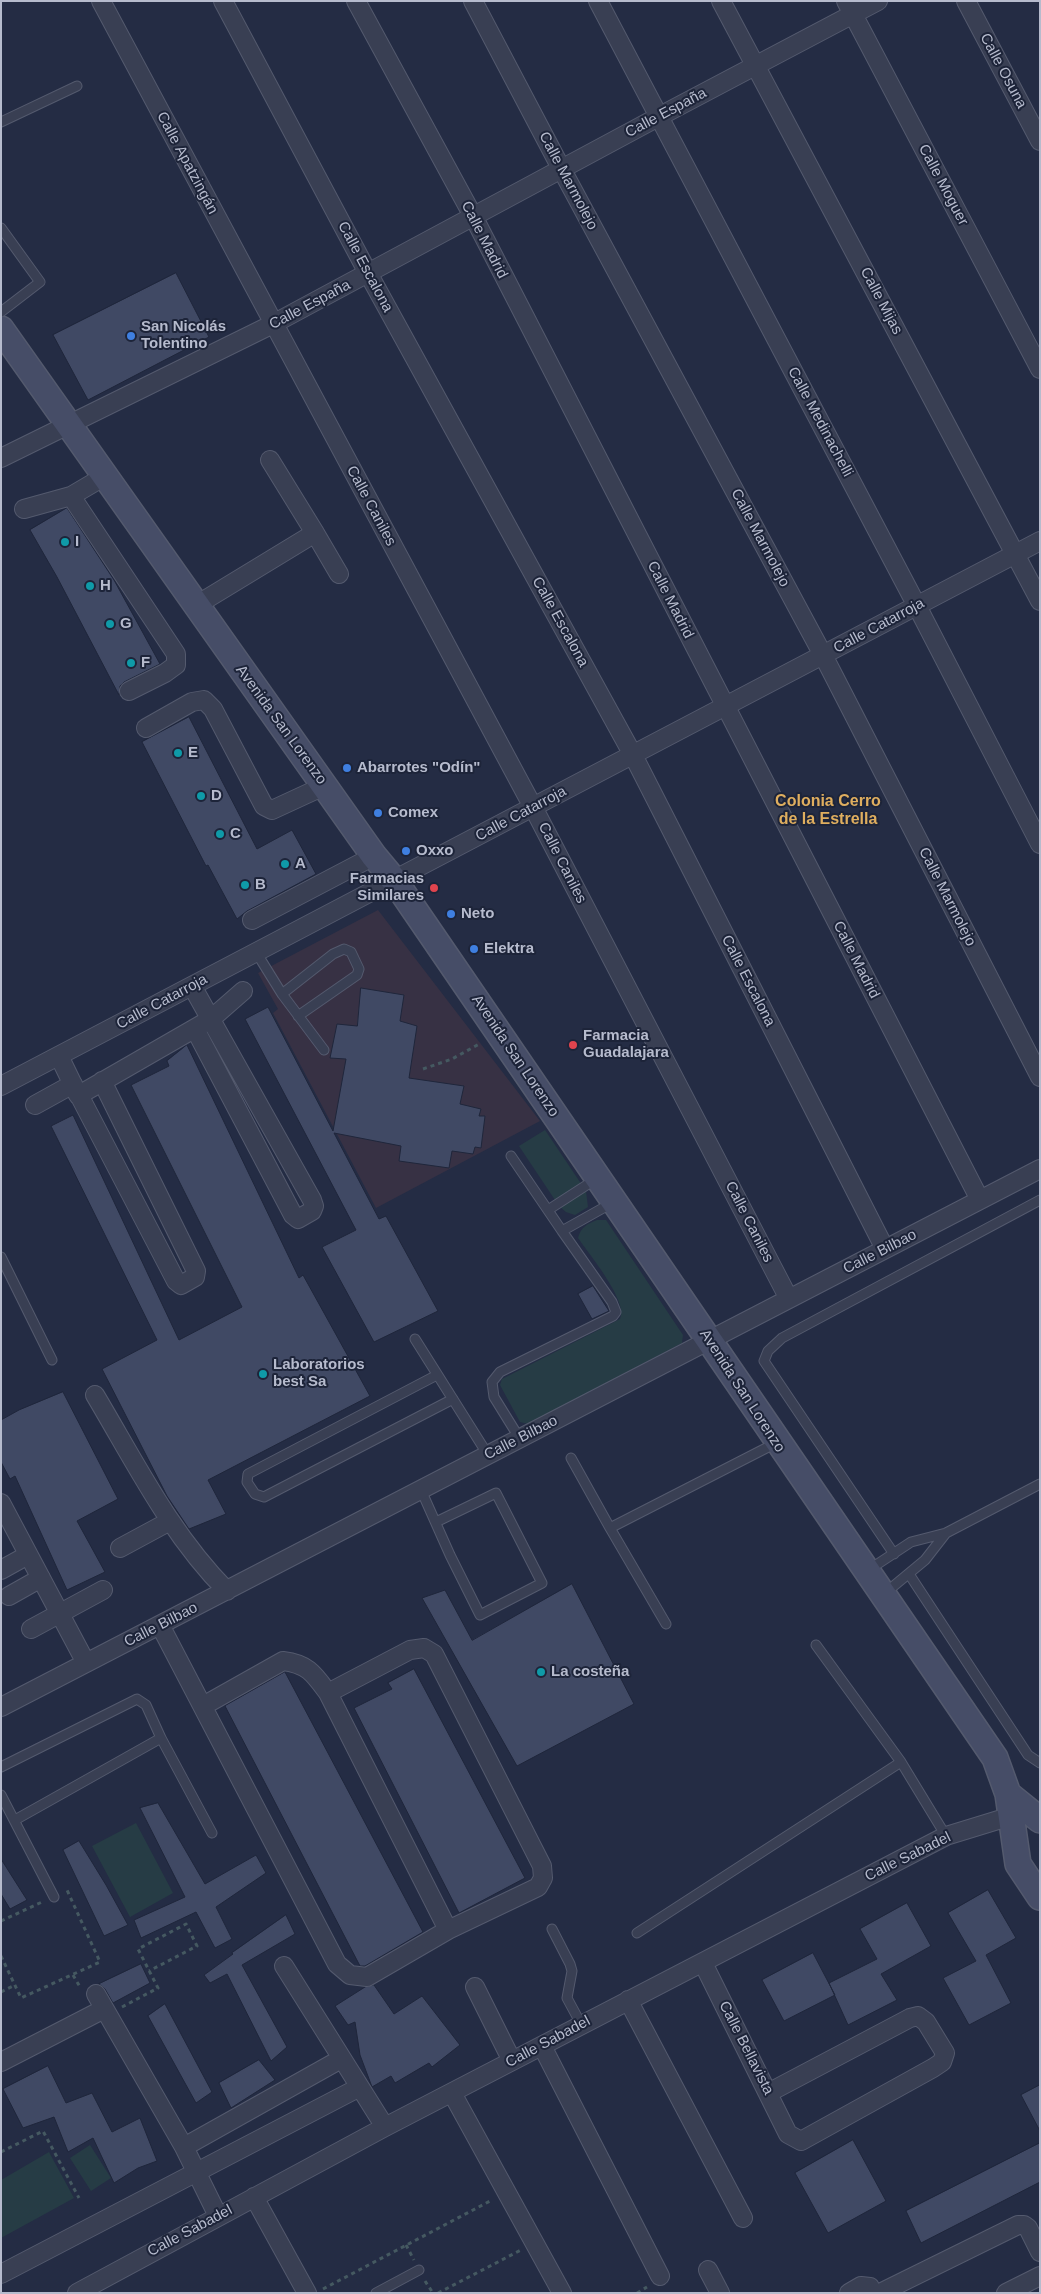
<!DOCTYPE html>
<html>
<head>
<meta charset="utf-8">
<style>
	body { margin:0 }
	#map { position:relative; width:1041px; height:2294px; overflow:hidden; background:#242c44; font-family:Arial,sans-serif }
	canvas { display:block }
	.frame { position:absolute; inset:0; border:2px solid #b6bbcd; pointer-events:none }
</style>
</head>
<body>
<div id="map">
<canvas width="1041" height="2294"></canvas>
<div class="frame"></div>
</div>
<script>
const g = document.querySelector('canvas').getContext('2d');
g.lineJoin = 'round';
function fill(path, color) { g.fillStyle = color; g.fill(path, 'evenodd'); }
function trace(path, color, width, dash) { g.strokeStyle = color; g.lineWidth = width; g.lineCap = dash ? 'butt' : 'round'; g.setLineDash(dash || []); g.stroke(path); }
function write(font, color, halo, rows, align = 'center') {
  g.font = font + ' Arial,sans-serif'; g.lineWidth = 4; g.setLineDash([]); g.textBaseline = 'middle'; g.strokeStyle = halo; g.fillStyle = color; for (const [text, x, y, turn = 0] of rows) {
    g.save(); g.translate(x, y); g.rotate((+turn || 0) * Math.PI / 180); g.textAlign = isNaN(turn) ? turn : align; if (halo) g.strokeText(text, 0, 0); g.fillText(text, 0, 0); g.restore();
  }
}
fill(new Path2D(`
	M378,910L540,1121L376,1208L273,1013L278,1009L258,973Z`), '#373144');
fill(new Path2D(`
	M545,1130L586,1191L588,1207L575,1215L566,1212L559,1206L519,1146Z
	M597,1220H606L683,1335L682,1343L528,1424L520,1422L500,1385L502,1379L620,1319C629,1302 589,1254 578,1238C581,1227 587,1224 597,1220Z
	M136,1823L173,1893L130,1917L92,1846Z
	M90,2145L111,2178L91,2191L70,2158Z
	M49,2152L74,2198L1,2238V2180Z`), '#263c45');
const building = new Path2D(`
	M176,273L209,337L88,400L53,335Z
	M67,508L114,580L160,664L124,682L120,686L119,695L57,577L30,530Z
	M189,717L257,849L292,830L316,874L247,911L237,919L208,865L206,866L142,742Z
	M361,988L404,995L400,1021L417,1026L409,1078L464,1086L460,1104L481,1109L479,1116H485L481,1148L475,1147L473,1154L452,1151L449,1168L399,1161L401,1146L334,1133L379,1219L386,1216L438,1311L374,1342L322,1247L356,1230L245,1019L268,1007L333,1131L346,1059L330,1058L337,1024L357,1026Z
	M187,1045L299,1278L303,1275L370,1396L208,1480L226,1514L189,1529L167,1496L102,1369L157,1340L51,1126L73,1115L179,1340L242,1307L131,1085L169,1066L167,1061Z
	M593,1286L609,1311L592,1319L578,1294Z
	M63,1392L118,1499L77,1521L105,1572L67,1590L15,1476L10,1479L1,1462V1420L19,1410Z
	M572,1584L634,1704L517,1766L422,1598L445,1590L472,1640Z
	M414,1669L525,1878L459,1913L354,1708L392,1689L388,1683Z
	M285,1672L423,1932L365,1966H360L225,1706Z
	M158,1803L205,1884L256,1855L266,1873L216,1907L232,1939L215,1948L196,1912L141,1938L134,1920L185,1897L140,1808Z
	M79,1841L106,1885L128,1925L104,1936L63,1850Z
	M1,1859L27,1900L10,1909L1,1894Z
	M988,1890L1016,1938L986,1955L1011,2003L969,2025L943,1978L976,1961L948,1913Z
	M907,1903L931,1946L881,1974L897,2000L848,2025L829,1983L877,1959L860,1929Z
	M286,1915L295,1934L242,1965L287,2047L271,2061L227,1974L210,1983L204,1975L233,1954L232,1953Z
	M813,1953L835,1995L784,2021L762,1980Z
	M141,1964L150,1983L113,2003L105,1989L99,1984Z
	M374,1985L394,2014L422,1996L460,2045L432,2067L429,2063L395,2083L391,2076L372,2087L360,2055L355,2022L348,2025L335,2006L365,1987Z
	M165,2004L212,2092L196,2103L148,2016Z
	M259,2060L275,2080L231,2108L219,2083Z
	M48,2066L66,2103L92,2093L112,2132L140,2118L157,2161L138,2168L114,2183L93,2138L68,2152L54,2117L23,2128L3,2089Z
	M1040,2085V2131L1021,2095Z
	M853,2140L886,2201L828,2233L795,2173Z
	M1040,2143V2182L921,2243L906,2211Z`);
fill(building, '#404964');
trace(building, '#1f263b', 1);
const lane = new Path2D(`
	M1,122L77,86
	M1,228L40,282L1,312
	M256,952L282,994L324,1050
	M282,994L333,954L344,949L351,952L359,969L357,975L298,1016
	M511,1156L562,1231
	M548,1210L596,1179
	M1,1257L52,1360
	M415,1339L488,1455
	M437,1375L248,1474L247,1482L255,1494L264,1497L453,1399
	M520,1439L494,1397L492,1382L500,1372L613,1316L616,1312L612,1302L562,1231L612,1203
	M571,1458L610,1528L776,1443
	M421,1490L450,1555L480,1615L542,1583L496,1493L436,1522
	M610,1528L666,1624
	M894,1554L764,1361L768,1351L782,1338L1040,1200
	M867,1571L911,1542L946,1533L1040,1484
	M909,1574L1028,1755L1040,1763
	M884,1594L925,1560L946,1533
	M816,1645L901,1762L946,1836
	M1,1767L137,1699L146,1705L161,1738L212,1833
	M1,1795L54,1897
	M15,1820L161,1738
	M552,1929L570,1964L572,1971L567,1998L581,2024
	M637,1933L901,1762
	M376,2293L419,2270`);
const street = new Path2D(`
	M101,1L533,807L789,1299
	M223,1L368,273L633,755L885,1249
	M356,1L473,216L980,1200
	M473,1L562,170L823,655L1040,1077
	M598,1L917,606L1040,844
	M721,1L1040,601
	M846,1L1040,369
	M966,1L1040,141
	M1,458L273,324L660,116L878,1
	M71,496L176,654V665L165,673L129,691
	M24,509L71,496L105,476
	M315,533L339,574
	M195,606L315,533L270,460
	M146,728L192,702L204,700L213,709L264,806L272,810L324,786
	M252,920L374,856
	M192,986L312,1200L314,1206L312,1211L298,1219L293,1215L195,1029
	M59,1056L78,1095
	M102,1081L196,1271L195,1277L181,1285L176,1281L79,1095L211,1019L243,991
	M1,1086L1040,541
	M35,1105L73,1084
	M95,1395C135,1462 171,1535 227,1591
	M1,1503L86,1663
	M120,1548L170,1521
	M1,1570L28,1555
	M9,1596L41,1578
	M160,1625L337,1964L350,1975L367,1977L448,1930L538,1887L543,1878L542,1866L434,1654L424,1648L410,1650L328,1693
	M31,1629L103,1590
	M203,1706L283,1661C308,1664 314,1674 328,1693L448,1930
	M1,1707L1040,1169
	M703,1963L788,2134L801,2141L933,2068L942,2062L945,2053L926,2022L918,2016L910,2018L768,2093
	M284,1966L385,2127
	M475,1987L512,2061
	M96,1994L184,2147
	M628,2000L743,2218
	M542,2046L660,2276
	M1,2062L104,2009
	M452,2093L562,2293
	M254,2197L307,2293
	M218,2216L184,2147L341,2059
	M708,2270L720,2293
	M1,2274L358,2088
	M77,2293L385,2127L946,1836L1021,1813
	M849,2293L861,2286L870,2287L873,2293
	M880,2293L1018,2225H1024L1028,2228L1040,2252
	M1006,2293L1040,2276`);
const secondary = new Path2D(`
	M1,329L374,856L394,880C595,1173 793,1467 995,1758L1008,1794L1018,1864L1040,1897
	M1008,1794L1040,1820`);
trace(lane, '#545a6e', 11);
trace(street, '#545a6e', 20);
trace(secondary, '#545a6e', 28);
trace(new Path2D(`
	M423,1069L452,1059L481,1043
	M1,1921L42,1902
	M1,1956L21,1998L100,1962L67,1890L65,1891
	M73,1975L80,1987
	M1,1992L15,1985
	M122,2007L158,1988L138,1949L186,1924L197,1946L149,1971
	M1,2152L43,2131L79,2198
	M406,2245L414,2260
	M425,2281L433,2293
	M323,2289L492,2200
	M438,2293L521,2250
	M637,2293L647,2287`), '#455961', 3, [4, 4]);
trace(lane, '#393f53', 9);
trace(street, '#393f53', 18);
trace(secondary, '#464d67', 25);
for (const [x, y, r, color] of [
	[131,336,5,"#3f7fe0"],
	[65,542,5,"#0f9aa8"],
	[90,586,5,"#0f9aa8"],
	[110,624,5,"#0f9aa8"],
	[131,663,5,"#0f9aa8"],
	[178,753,5,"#0f9aa8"],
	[347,768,5,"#3f7fe0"],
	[201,796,5,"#0f9aa8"],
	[378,813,5,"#3f7fe0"],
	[220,834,5,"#0f9aa8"],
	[406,851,5,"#3f7fe0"],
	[285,864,5,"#0f9aa8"],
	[245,885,5,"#0f9aa8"],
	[434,888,5,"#e0444e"],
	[451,914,5,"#3f7fe0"],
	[474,949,5,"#3f7fe0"],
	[573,1045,5,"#e0444e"],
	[263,1374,5,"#0f9aa8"],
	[541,1672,5,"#0f9aa8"]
]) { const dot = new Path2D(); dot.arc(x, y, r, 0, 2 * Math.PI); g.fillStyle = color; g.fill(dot); trace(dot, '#1d2439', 2); }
write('15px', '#b6bbcd', '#1d2439', [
	["Calle Osuna",1003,71,62],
	["Calle España",666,113,-28],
	["Calle Apatzingán",187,163,62],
	["Calle Marmolejo",568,181,62],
	["Calle Moguer",943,185,62],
	["Calle Madrid",484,240,63],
	["Calle Escalona",365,267,62],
	["Calle Mijas",881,301,62],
	["Calle España",310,305,-28],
	["Calle Medinachelli",820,422,62],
	["Calle Caniles",371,506,62],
	["Calle Marmolejo",760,538,62],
	["Calle Madrid",670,600,63],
	["Calle Escalona",560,622,61],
	["Calle Catarroja",879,626,-28],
	["Avenida San Lorenzo",281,725,54],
	["Calle Catarroja",521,814,-28],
	["Calle Caniles",562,863,63],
	["Calle Marmolejo",947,897,63],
	["Calle Madrid",856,960,63],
	["Calle Escalona",748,981,63],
	["Calle Catarroja",162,1002,-28],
	["Avenida San Lorenzo",515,1056,56],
	["Calle Caniles",749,1222,63],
	["Calle Bilbao",880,1252,-27],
	["Avenida San Lorenzo",742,1391,57],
	["Calle Bilbao",521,1438,-27],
	["Calle Bilbao",161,1625,-27],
	["Calle Sabadel",908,1857,-26],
	["Calle Sabadel",548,2042,-28],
	["Calle Bellavista",746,2048,63],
	["Calle Sabadel",190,2231,-28]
]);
write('bold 15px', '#b6bbcd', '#1d2439', [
	["San Nicolás",141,327],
	["Tolentino",141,344],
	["I",75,542],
	["H",100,586],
	["G",120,624],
	["F",141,663],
	["E",188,753],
	["Abarrotes \"Odín\"",357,768],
	["D",211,796],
	["Comex",388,813],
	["C",230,834],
	["Oxxo",416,851],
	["A",295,864],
	["Farmacias",424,879,"right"],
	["Similares",424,896,"right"],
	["B",255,885],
	["Neto",461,914],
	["Elektra",484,949],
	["Farmacia",583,1036],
	["Guadalajara",583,1053],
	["Laboratorios",273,1365],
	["best Sa",273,1382],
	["La costeña",551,1672]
], 'left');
write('bold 16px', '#dfae5f', '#1d2439', [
	["Colonia Cerro",828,802],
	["de la Estrella",828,820]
]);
</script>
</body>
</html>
